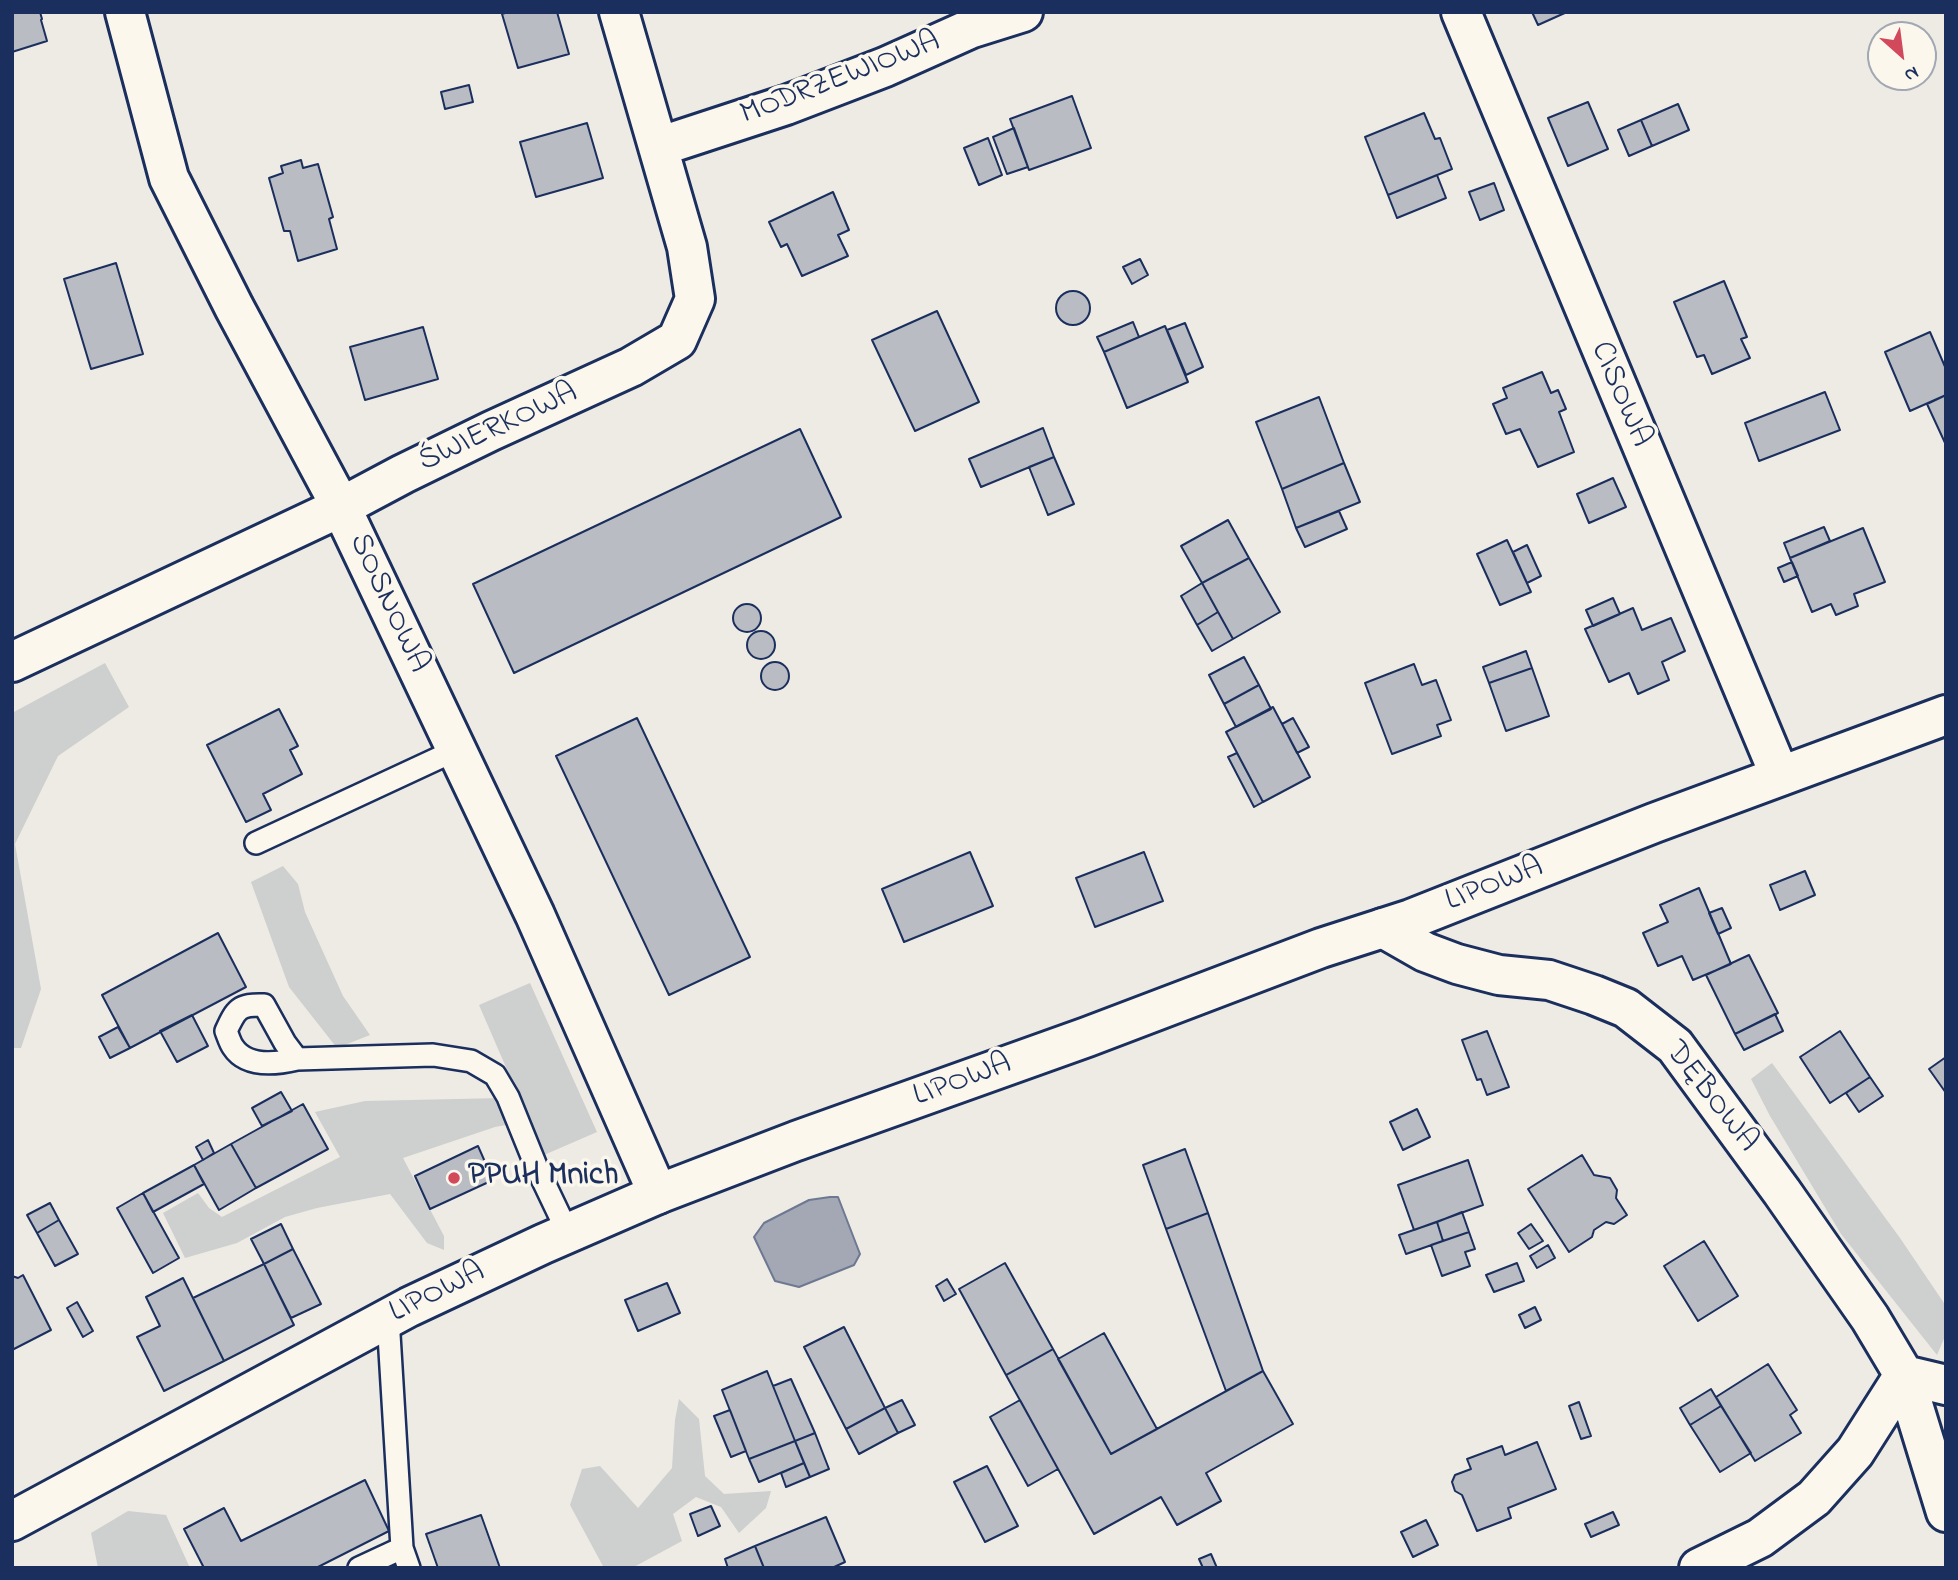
<!DOCTYPE html>
<html>
<head>
<meta charset="utf-8">
<style>
	body { margin:0 }
	#map { position:relative; width:1958px; height:1580px; overflow:hidden; background:#eeebe4; font-family:"Indie Flower",sans-serif }
	canvas { display:block }
	.frame { position:absolute; inset:0; border:14px solid #1b2f5e; pointer-events:none }
	.north { position:absolute; left:1867px; top:21px; width:70px; height:70px; box-sizing:border-box; background:#fbf7ec; border:2px solid #a1a7b3; border-radius:50%; rotate:152deg; font-size:19px; font-weight:700; line-height:28px; text-align:center; color:#1b2f5e }
	.north::after { content:''; display:block; margin:auto; width:24px; height:32px; background:#d1495b; clip-path:polygon(50% 0,100% 100%,50% 72%,0 100%) }
</style>
</head>
<body>
<div id="map">
<canvas width="1958" height="1580"></canvas>
<div class="frame"></div>
<div class="north">N</div>
</div>
<script>
const g = document.querySelector('canvas').getContext('2d');
g.lineJoin = 'round';
function fill(path, color) { g.fillStyle = color; g.fill(path, 'evenodd'); }
function trace(path, color, width, dash) { g.strokeStyle = color; g.lineWidth = width; g.lineCap = dash ? 'butt' : 'round'; g.setLineDash(dash || []); g.stroke(path); }
function write(font, color, halo, rows, align = 'center') {
  g.font = font + ' "Indie Flower",sans-serif'; g.lineWidth = 7; g.setLineDash([]); g.textBaseline = 'middle'; g.strokeStyle = halo; g.fillStyle = color; for (const [text, x, y, turn = 0] of rows) {
    g.save(); g.translate(x, y); g.rotate((+turn || 0) * Math.PI / 180); g.textAlign = isNaN(turn) ? turn : align; if (halo) g.strokeText(text, 0, 0); g.fillText(text, 0, 0); g.restore();
  }
}
fill(new Path2D(`
	M105,663L129,707L58,756L15,844L41,989L21,1048H12V713Z
	M283,866L298,884L305,912L343,996L370,1035L337,1048L289,987L251,882Z
	M530,983L597,1132L544,1155L479,1005Z
	M1772,1063L1900,1238L1946,1306V1334L1937,1355L1841,1234L1770,1116L1751,1079Z
	M502,1098L517,1123L495,1127L403,1158L444,1236V1250L427,1243L390,1194L317,1208L285,1217L237,1243L185,1258L163,1213L198,1193L209,1208L222,1217L340,1157L315,1112L365,1101Z
	M679,1399L699,1419L705,1476L724,1494L771,1491L766,1508L739,1533L721,1507L696,1497L673,1514L682,1541L632,1568H604L570,1505L582,1469L600,1466L638,1508L672,1468L675,1420Z
	M128,1511L166,1515L190,1568H98L91,1533Z`), '#cecfcf');
const water = new Path2D(`
	M830,1197H838L860,1254L854,1265L799,1287L775,1281L754,1237L764,1223L809,1200Z`);
fill(water, '#a3a8b4');
trace(water, '#6d7892', 2);
const building = new Path2D(`
	M12,12H40L42,19L41,20L47,41L12,52Z
	M508,12H557L569,54L518,68L502,14Z
	M1532,12H1567L1538,25Z
	M469,85L473,102L445,109L441,92Z
	M1072,96L1091,148L1029,170L1010,119Z
	M1588,102L1608,149L1568,166L1548,118Z
	M1678,104L1689,130L1652,146L1641,120Z
	M1424,113L1435,139L1440,138L1452,169L1388,195L1365,137Z
	M1641,120L1652,146L1629,156L1618,130Z
	M587,123L603,178L536,197L520,142Z
	M1014,128L1028,167L1007,174L993,137Z
	M988,138L1002,175L979,185L964,148Z
	M301,160L303,168L318,164L333,217L329,219L337,249L298,261L290,231H284L269,178L283,173L281,166Z
	M1437,175L1446,198L1397,218L1388,195Z
	M1494,183L1504,210L1480,220L1469,192Z
	M833,192L849,230L838,235L848,256L802,276L787,244L781,247L769,222Z
	M1140,259L1148,275L1132,284L1123,267Z
	M116,263L143,354L91,369L64,279Z
	M1724,281L1747,337L1741,339L1750,358L1712,374L1704,355L1697,357L1674,302Z
	M1056 308a17 17 0 1 1 34 0a17 17 0 1 1-34 0Z
	M937,311L979,402L915,431L872,340Z
	M1133,322L1139,337L1104,352L1097,337Z
	M1185,323L1203,367L1186,375L1167,330Z
	M1165,326L1188,382L1127,408L1104,352Z
	M423,327L438,379L365,400L350,347Z
	M1930,332L1946,369V395L1910,411L1885,352Z
	M1542,372L1551,393L1558,390L1566,409L1559,412L1574,452L1538,467L1520,429L1506,434L1493,404L1507,398L1503,388Z
	M1825,392L1840,430L1759,461L1745,423Z
	M1946,395V445L1927,404Z
	M1319,397L1344,463L1282,489L1256,422Z
	M1043,428L1054,457L981,487L969,459Z
	M800,429L841,517L514,673L473,584Z
	M1054,457L1074,504L1048,515L1029,467Z
	M1344,463L1360,502L1296,528L1282,489Z
	M1613,478L1626,507L1589,523L1577,494Z
	M1339,511L1347,529L1305,547L1296,528Z
	M1228,520L1249,558L1202,583L1181,546Z
	M1824,527L1830,541L1790,558L1784,543Z
	M1863,528L1885,582L1854,594L1858,606L1836,615L1831,604L1812,612L1790,558Z
	M1507,540L1531,592L1500,605L1477,554Z
	M1527,545L1541,576L1527,583L1513,552Z
	M1249,558L1280,612L1233,639L1202,583Z
	M1792,562L1798,576L1784,582L1778,568Z
	M1202,583L1218,612L1197,625L1181,596Z
	M1613,598L1620,614L1593,626L1586,610Z
	M733 618a14 14 0 1 1 28 0a14 14 0 1 1-28 0Z
	M1633,608L1642,630L1671,618L1685,651L1662,662L1669,680L1638,694L1629,673L1609,682L1585,629Z
	M1218,612L1233,639L1212,651L1197,625Z
	M747 645a14 14 0 1 1 28 0a14 14 0 1 1-28 0Z
	M1526,651L1532,668L1489,683L1483,667Z
	M1244,657L1259,685L1224,704L1209,675Z
	M761 676a14 14 0 1 1 28 0a14 14 0 1 1-28 0Z
	M1414,664L1422,685L1436,680L1451,720L1437,725L1441,736L1392,754L1365,683Z
	M1532,668L1549,716L1506,731L1489,683Z
	M1259,685L1271,709L1236,727L1224,704Z
	M1273,707L1310,777L1263,802L1226,732Z
	M279,709L298,746L290,750L302,774L263,794L271,810L246,822L207,745Z
	M637,718L750,957L669,995L556,756Z
	M1293,718L1309,747L1297,753L1282,724Z
	M1237,753L1263,802L1254,807L1228,757Z
	M970,852L993,906L904,942L882,889Z
	M1144,852L1163,901L1095,927L1076,878Z
	M1805,871L1815,895L1780,910L1770,885Z
	M1699,888L1731,964L1693,980L1682,956L1658,966L1643,933L1668,922L1660,905Z
	M1722,908L1731,928L1718,934L1709,913Z
	M218,933L246,987L130,1048L102,995Z
	M1749,955L1778,1013L1735,1034L1706,975Z
	M1775,1014L1783,1031L1744,1050L1735,1034Z
	M192,1015L208,1046L177,1062L160,1031Z
	M118,1027L130,1048L110,1058L99,1037Z
	M1487,1031L1509,1087L1487,1095L1481,1079L1477,1080L1462,1040Z
	M1840,1031L1870,1077L1830,1103L1800,1057Z
	M1946,1057V1093L1929,1069Z
	M1870,1077L1883,1096L1859,1112L1846,1093Z
	M281,1092L292,1111L262,1126L252,1108Z
	M303,1104L328,1149L256,1188L231,1144Z
	M1417,1109L1430,1137L1403,1150L1390,1122Z
	M208,1140L214,1153L203,1160L196,1147Z
	M231,1144L256,1188L219,1210L194,1165Z
	M478,1146L493,1180L430,1209L415,1176Z
	M1185,1149L1208,1213L1166,1229L1143,1165Z
	M1582,1155L1594,1175L1610,1178L1617,1190L1616,1198L1627,1215L1614,1224L1606,1222L1594,1230L1592,1237L1569,1252L1528,1189Z
	M1468,1160L1483,1205L1414,1230L1398,1185Z
	M194,1165L204,1184L153,1212L143,1193Z
	M143,1193L179,1258L153,1273L117,1208Z
	M50,1203L59,1220L37,1233L27,1215Z
	M1462,1212L1469,1232L1443,1241L1437,1222Z
	M1208,1213L1263,1371L1226,1391L1166,1229Z
	M59,1220L78,1254L55,1266L37,1233Z
	M1437,1222L1443,1241L1406,1254L1399,1235Z
	M281,1224L293,1249L264,1264L251,1239Z
	M1531,1224L1543,1241L1529,1249L1518,1233Z
	M1469,1232L1475,1249L1465,1252L1470,1266L1442,1276L1431,1245Z
	M1704,1241L1738,1296L1698,1321L1664,1266Z
	M1548,1245L1555,1258L1537,1268L1530,1256Z
	M293,1249L321,1304L291,1318L264,1264Z
	M1005,1263L1053,1349L1006,1375L959,1289Z
	M1517,1263L1524,1281L1494,1292L1486,1275Z
	M264,1264L294,1325L224,1361L193,1298Z
	M23,1275L51,1330L12,1350V1276L18,1278Z
	M183,1278L224,1361L164,1391L137,1337L160,1326L146,1297Z
	M947,1279L956,1294L944,1301L936,1286Z
	M667,1283L680,1313L638,1331L625,1300Z
	M77,1302L93,1331L83,1337L67,1308Z
	M1535,1307L1541,1320L1525,1328L1519,1315Z
	M844,1327L885,1408L846,1429L804,1347Z
	M1104,1333L1157,1429L1111,1454L1058,1359Z
	M1053,1349L1111,1454L1263,1371L1293,1424L1206,1473L1221,1501L1177,1525L1161,1497L1094,1534L1006,1375Z
	M1768,1364L1797,1410L1790,1415L1801,1433L1755,1461L1716,1397Z
	M767,1371L795,1441L749,1459L722,1390Z
	M791,1379L815,1433L795,1441L773,1386Z
	M1711,1389L1721,1406L1690,1425L1680,1408Z
	M902,1400L915,1425L898,1433L885,1408Z
	M1020,1400L1058,1469L1028,1486L990,1417Z
	M1579,1402L1591,1436L1581,1439L1569,1406Z
	M1721,1406L1751,1453L1720,1472L1690,1425Z
	M885,1408L898,1433L859,1454L846,1429Z
	M730,1410L746,1451L731,1457L714,1416Z
	M815,1433L829,1469L810,1477L795,1441Z
	M795,1441L804,1463L759,1482L749,1459Z
	M1537,1442L1556,1489L1508,1508L1511,1518L1477,1531L1462,1495L1455,1491L1452,1482L1455,1475L1471,1469L1467,1459L1502,1446L1505,1455Z
	M804,1463L810,1477L786,1487L781,1473Z
	M987,1466L1018,1526L985,1542L954,1482Z
	M365,1480L389,1531L316,1568H204L184,1529L224,1508L241,1541Z
	M711,1506L720,1526L698,1536L690,1514Z
	M1613,1512L1619,1525L1591,1537L1585,1524Z
	M481,1515L500,1568H438L426,1534Z
	M826,1517L845,1562L832,1568H764L755,1546Z
	M1426,1520L1438,1545L1413,1557L1401,1532Z
	M755,1546L764,1568H728L725,1559Z
	M1211,1554L1217,1568H1203L1199,1559Z`);
fill(building, '#b9bcc3');
trace(building, '#1b2f5e', 2);
const lane = new Path2D(`
	M256,843L456,750
	M297,1059C276,1064 246,1067 233,1047C230,1043 228,1036 226,1031C236,1009 239,1004 264,1005L285,1043L297,1059L433,1055L471,1061L495,1075L508,1097L536,1166L568,1233
	M388,1318L402,1548L409,1568
	M359,1568L402,1548`);
const street = new Path2D(`
	M125,12L169,178L234,307L341,507L535,915L658,1194
	M1461,12L1780,776
	M658,147L786,105L885,67L972,28L1023,12
	M12,662L341,507L403,474L491,431L631,367L677,340L695,299L687,247L619,12
	M1383,928L1425,952L1457,964L1499,975L1549,980L1594,995L1626,1008L1675,1046L1782,1192L1870,1318L1904,1375L1946,1512
	M1904,1375L1946,1385
	M1699,1568L1760,1538L1814,1498L1855,1452L1904,1375`);
const secondary = new Path2D(`
	M12,1521L409,1307L543,1244L658,1194L796,1141L1087,1037L1321,948L1411,919L1654,823L1946,715`);
trace(lane, '#1b2f5e', 26);
trace(street, '#1b2f5e', 44);
trace(secondary, '#1b2f5e', 44);
trace(lane, '#fbf7ec', 21);
trace(street, '#fbf7ec', 38);
trace(secondary, '#fbf7ec', 38);
for (const [x, y, r, color] of [
	[454,1178,7,"#d1495b"]
]) { const dot = new Path2D(); dot.arc(x, y, r, 0, 2 * Math.PI); g.fillStyle = color; g.fill(dot); trace(dot, '#fbf7ec', 2.5); }
write('32px', '#1b2f5e', '#fbf7ec', [
	["MODRZEWIOWA",841,80,-21],
	["CISOWA",1619,395,67],
	["ŚWIERKOWA",499,429,-25],
	["SOSNOWA",387,604,65],
	["LIPOWA",1495,886,-21],
	["LIPOWA",963,1082,-20],
	["DĘBOWA",1710,1098,52],
	["LIPOWA",438,1294,-26]
]);
write('bold 32px', '#1b2f5e', '#fbf7ec', [
	["PPUH Mnich",468,1178]
], 'left');
</script>
</body>
</html>
